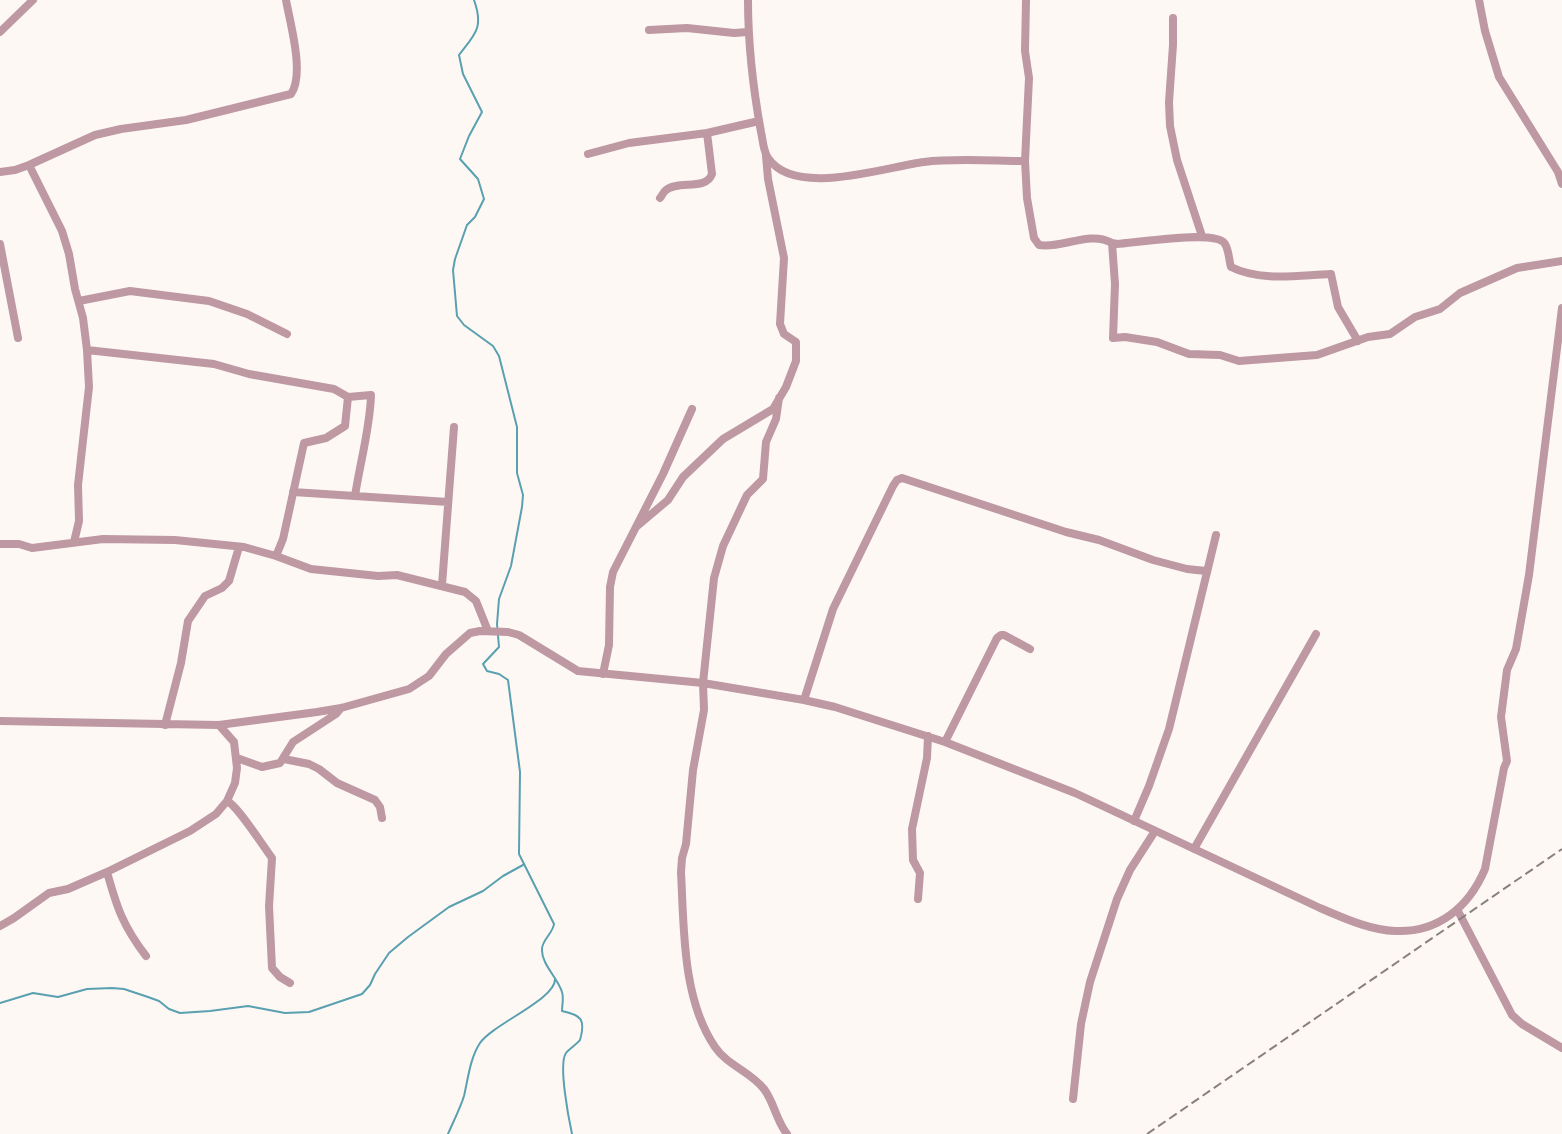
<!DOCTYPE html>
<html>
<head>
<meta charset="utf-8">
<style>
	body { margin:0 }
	canvas { display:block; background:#fef8f5 }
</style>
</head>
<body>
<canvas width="1562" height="1134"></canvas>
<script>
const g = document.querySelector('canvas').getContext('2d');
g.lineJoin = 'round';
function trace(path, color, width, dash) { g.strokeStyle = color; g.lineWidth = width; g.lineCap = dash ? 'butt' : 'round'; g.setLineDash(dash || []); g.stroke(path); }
trace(new Path2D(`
	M474,0C484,28 475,34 459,55L463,74L482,112L469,136L460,159L478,179L484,199L475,217L467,225L455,259L453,270L457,316L464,325L493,346L499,356L517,427V473L523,495L522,507L511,566L499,599L497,624L499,647L483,664L487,671L499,674L508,680L520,772L519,854L554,924C553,933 542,940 542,949C541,964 558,978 562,992C564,998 562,1005 562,1011C581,1015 586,1019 580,1040C576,1045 570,1048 566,1053C558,1064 569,1120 572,1134
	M0,1003L33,993L58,997L87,989L112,988L124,989L148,997L159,1001L169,1009L180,1013L210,1011L248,1006L285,1013L309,1012L362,994L370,985L375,974L389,953L408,937L449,907L483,891L503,876L523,865
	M448,1134C453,1122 460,1109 464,1096C468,1079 470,1058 480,1043C493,1024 556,999 555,979`), '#59a0b0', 2);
trace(new Path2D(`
	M748,0C748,45 753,88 761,132C763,140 763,151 768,158C795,198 884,167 924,162C954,158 994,161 1025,161
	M1026,0L1025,51L1029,78L1025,161L1027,198L1034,238L1039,245C1062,249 1090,230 1112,243L1115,284L1113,338L1125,337L1157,342L1189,354L1220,355L1239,361L1317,355L1368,337L1390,334L1415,317L1440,309L1460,293L1517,268L1562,261
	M1479,0L1485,31L1499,77L1558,172L1562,184
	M1173,18V45L1169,102L1170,126L1177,160L1202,236
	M649,30L687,28L734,33L748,32
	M0,32L33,0
	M588,154L629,143L707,133L759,121
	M29,165L62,231L69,254L75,289L83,318L87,350L89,387L78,485L79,521L74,542
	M0,172L15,170L29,165L95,135L121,129L186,120L291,94C305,74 290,23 286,0
	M660,198C662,196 663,192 666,190C679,180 706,191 712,174L707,133
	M1112,243L1117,244C1135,243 1217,229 1225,244C1229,250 1229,261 1231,267C1261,282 1299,275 1331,274L1338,307L1358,341
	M0,244L18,338
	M79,301L130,291L209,301L247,314L287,334
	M87,350L214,364L249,374L334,389L348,397L371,395C370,429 360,462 355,496
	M779,398L776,419L766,442L763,479L747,495L723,546L714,578L703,683L704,710L693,770L686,844L682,858L681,872C684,927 682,999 715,1047C727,1065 751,1072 764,1089C774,1102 776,1120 787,1134
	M293,492L448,502
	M636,527L668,500L683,477L723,439L773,409L786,387L796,361V342L784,334L780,324L784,258L768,179L766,156
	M0,544H19L32,548L103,539L175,540L244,547L276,556L311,569L378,576L397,575L465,592L476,601L488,631
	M276,556L283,539L304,443L326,438L345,426L348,397
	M442,585L454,427
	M603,674L609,645L610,587L613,572L663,474L692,409
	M804,700L833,609L893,486L897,480L902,478L1066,532L1099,540L1153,560L1187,569L1206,571
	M0,721L219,725L317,712L341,708L409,689L429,676L446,654L470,633L480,631L508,632L519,635L578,671L703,683L804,700L835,707L945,742L1075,793L1320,908C1344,918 1369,930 1395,931C1438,933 1469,907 1485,869L1504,768L1507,761L1501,717L1507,670L1516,649L1529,575L1562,308
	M165,725L181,663L188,621L205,596L222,588L229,581L239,547
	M945,742L997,638L1001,635H1004L1030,649
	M237,758L262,767L280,763L293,742L336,714L341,708
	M284,759L309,764L319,769L337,783L375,800L380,807L382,818
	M227,801C237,805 263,846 272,858L269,906L272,968L280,977L290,983
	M1134,821L1149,786L1169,729L1216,535
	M1194,849L1316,634
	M107,872C117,908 123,926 146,956
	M918,899L920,873L913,860L912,829L927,758L928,736
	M1458,911L1512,1015L1522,1024L1562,1048
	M0,926L14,918L49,893L68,889L107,872L190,831L216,814L227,801L235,783L237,768L234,742L219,725
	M1073,1099L1081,1024L1090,982L1117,899L1130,870L1155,831`), '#be99a3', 8);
trace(new Path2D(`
	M1147,1134L1562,849`), '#88807c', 2, [9, 4.5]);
</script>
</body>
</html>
